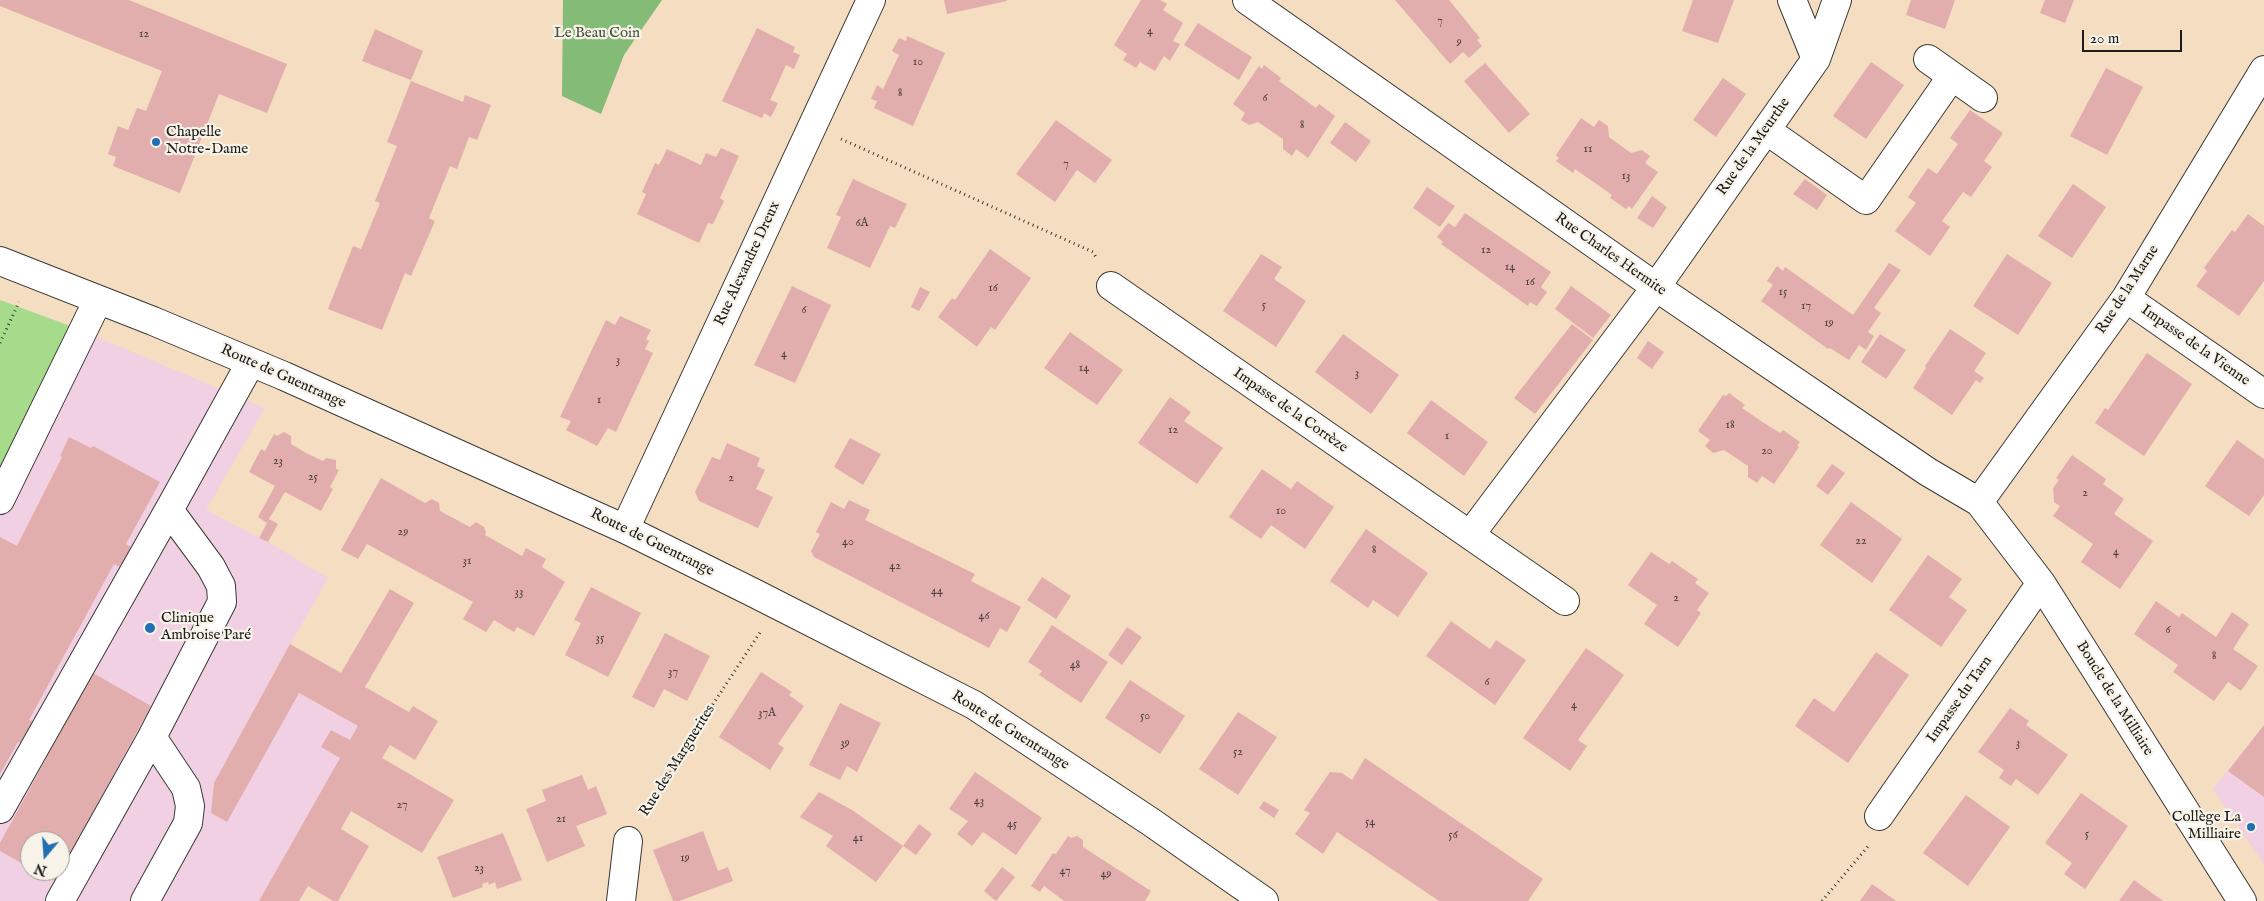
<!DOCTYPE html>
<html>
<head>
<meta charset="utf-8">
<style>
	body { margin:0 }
	#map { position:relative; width:2264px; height:901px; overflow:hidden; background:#f4ddc0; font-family:"IM FELL English",serif }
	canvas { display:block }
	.north { position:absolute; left:20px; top:831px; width:50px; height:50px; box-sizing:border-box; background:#f7f3e8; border:1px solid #9f9d96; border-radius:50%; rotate:198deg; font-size:14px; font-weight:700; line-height:20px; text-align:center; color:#1c1c1c }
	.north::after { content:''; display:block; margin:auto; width:18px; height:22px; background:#1f6fb2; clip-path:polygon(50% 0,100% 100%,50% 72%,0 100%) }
	.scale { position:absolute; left:2082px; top:30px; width:100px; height:22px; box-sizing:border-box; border:2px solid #1c1c1c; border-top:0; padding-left:6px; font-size:15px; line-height:18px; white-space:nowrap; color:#1c1c1c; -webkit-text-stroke:4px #f7f3e8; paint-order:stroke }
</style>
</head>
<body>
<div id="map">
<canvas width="2264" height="901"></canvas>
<div class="north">N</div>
<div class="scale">20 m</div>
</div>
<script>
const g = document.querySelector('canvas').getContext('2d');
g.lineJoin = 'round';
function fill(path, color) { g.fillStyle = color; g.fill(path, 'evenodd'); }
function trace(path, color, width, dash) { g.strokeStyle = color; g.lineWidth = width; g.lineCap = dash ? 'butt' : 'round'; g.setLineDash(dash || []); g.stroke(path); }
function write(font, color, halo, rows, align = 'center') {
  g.font = font + ' "IM FELL English",serif'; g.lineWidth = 4.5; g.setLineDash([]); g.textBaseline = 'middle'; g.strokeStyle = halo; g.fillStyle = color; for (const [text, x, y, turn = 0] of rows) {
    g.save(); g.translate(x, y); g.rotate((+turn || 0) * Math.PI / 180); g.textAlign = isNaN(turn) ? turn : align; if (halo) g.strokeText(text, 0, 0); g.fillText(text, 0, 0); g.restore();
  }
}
fill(new Path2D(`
	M73,327L265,408L206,510L268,542L328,578L271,678L390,744L299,901H0V477ZM30,841H60V871H30Z
	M2264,725V864L2213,789Z`), '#f1d0e3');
fill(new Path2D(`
	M0,300L73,327L0,477Z`), '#a6db8b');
fill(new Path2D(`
	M563,0H662L624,55L601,114L562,96Z`), '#84bb77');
fill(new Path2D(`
	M0,0H129L287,64L267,113L219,94L180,193L113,166L116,157L108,154L118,126L128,130L137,108L146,111L162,71L0,6Z
	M944,0H1006L1007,1L947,14Z
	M1141,0H1160L1167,4L1163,10L1183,23L1173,41L1180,44L1170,61L1164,56L1155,71L1140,62L1136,68L1123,60L1127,54L1114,45Z
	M1395,0H1449L1480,38L1477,40L1482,46L1469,58L1463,52L1450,64Z
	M1693,0H1734L1718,43L1682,31Z
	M1911,0H1955L1945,29L1906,15Z
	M2045,0H2074L2065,23L2040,13Z
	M1198,23L1252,57L1239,80L1184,45Z
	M757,28L795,47L793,52L800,55L794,69L786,65L778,83L770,100L778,103L771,117L764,113L762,118L722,101Z
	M375,29L423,51L411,80L362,61Z
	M907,36L945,53L913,126L874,108L877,101L871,99L877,85L883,89L899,55L892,51L899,38L906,41Z
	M1871,62L1904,85L1866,139L1833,116Z
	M1485,63L1530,114L1509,133L1464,81Z
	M1264,65L1281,78L1279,81L1297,94L1316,108L1319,104L1335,116L1308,158L1296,149L1292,156L1283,149V139L1258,122L1249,125L1241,120L1245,113L1233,104L1259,66L1262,69Z
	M2106,68L2143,87L2107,155L2070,136Z
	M1723,78L1746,94L1716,137L1693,120Z
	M411,81L463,102L465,95L491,105L477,140L469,137L457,169L450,166L429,218L435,221L411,276L405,273L382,330L328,309L353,246L361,249L380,203L375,201L397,146L387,142Z
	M1970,110L2003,133L1984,161L1992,167L1971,197L1963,192L1942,221L1950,227L1930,256L1895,231L1916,203L1908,197L1928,168L1937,174L1958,144L1950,138Z
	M1581,118L1594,127L1599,120L1608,126L1609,137L1631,153L1642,150L1650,156L1645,163L1658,172L1632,209L1629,206L1626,209L1610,198L1612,195L1575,169L1573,173L1556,161L1559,158L1556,155Z
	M1056,120L1112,160L1095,183L1077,170L1055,202L1016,174Z
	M1345,122L1371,141L1356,162L1330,143Z
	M721,148L739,156L720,198L724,201L713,224L708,223L699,243L637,214L646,194L642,192L655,163L659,165L667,149L701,165L706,153L716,157Z
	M853,179L907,204L895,228L890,226L870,268L827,248L841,217L836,215Z
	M1805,179L1827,195L1817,210L1793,194Z
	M2073,184L2106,207L2072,258L2038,236Z
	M1427,187L1455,206L1440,227L1413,208Z
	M1652,196L1667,207L1653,228L1637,218Z
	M1465,213L1551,272L1541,287L1547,292L1537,306L1530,302L1528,306L1441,244L1443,242L1437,237L1448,223L1455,227Z
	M2248,214L2264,226V281L2239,316L2196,286L2207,271L2204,268L2232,230L2235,232Z
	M990,249L1031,278L995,330L991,327L977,347L938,317L952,298L955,300Z
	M1261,254L1282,267L1274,279L1306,301L1276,347L1223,311Z
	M2007,254L2052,283L2018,335L1973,306Z
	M1889,263L1901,270L1874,308L1881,313L1868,332L1874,336L1866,350L1859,345L1849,360L1830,348L1828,349L1761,301L1773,285L1767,281L1777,266L1783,271L1785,267L1853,315Z
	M792,286L831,305L795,383L754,365Z
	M1571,286L1611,315L1593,338L1555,309Z
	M920,287L930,292L919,311L911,307Z
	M620,316L651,330L646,339L649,341L645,349L653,353L616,432L608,428L597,446L566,430L571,421L560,417L606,320L615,325Z
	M1572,324L1593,340L1535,414L1514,398Z
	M1950,329L1986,353L1974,371L1984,378L1980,383L1976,380L1952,415L1913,388L1926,368L1925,366Z
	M1070,332L1123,370L1097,405L1044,368Z
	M1343,334L1399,375L1371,414L1315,372Z
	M1880,334L1906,350L1886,379L1861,362Z
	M1648,341L1664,352L1652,369L1637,358Z
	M2147,353L2192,384L2144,456L2095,423L2105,408L2108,410Z
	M1729,393L1745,405L1742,408L1761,421L1780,433L1783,430L1800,442L1797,446L1799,447L1774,484L1762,476L1757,483L1748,477V466L1724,450L1713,453L1705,446L1710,440L1698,431L1723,395L1726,396Z
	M1170,397L1191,412L1184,421L1223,448L1197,484L1138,443Z
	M1431,400L1488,442L1464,476L1407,433Z
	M284,432L291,436V444L306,453L323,461L326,458L336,460V469L339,470L330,487L333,489L321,511L285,492L269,519L278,524L268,542L259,538L267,523L258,517L275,486L249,472L261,449L265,451L274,434L277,436Z
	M69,437L91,448L93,446L160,482L126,544L133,548L122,568L114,564L29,720L33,721L28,731L54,744L93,673L151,706L55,881L36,871H60V841H30V868L0,851V843L47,757L18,742L0,774V537L17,546L62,457L60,456Z
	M850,438L881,454L863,485L834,467Z
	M2237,440L2264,459V495L2249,516L2205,486Z
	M727,443L760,458L757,466L765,470L756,489L773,497L758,528L699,501L695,492L712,457L720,460Z
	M2072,455L2106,479L2103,484L2124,499L2114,514L2153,541L2120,589L2081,562L2093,544L2053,516L2060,506L2054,502L2053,488L2059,480L2056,478Z
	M1832,464L1845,473L1828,495L1816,486Z
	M1262,469L1291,489L1297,481L1334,507L1305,549L1271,525L1261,539L1229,517Z
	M381,478L425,503L432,499L439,503L440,511L470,527L476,522L484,527L486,532L485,535L522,556L526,548L546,559L542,567L565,582L534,636L517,627L514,632L494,620L486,632L463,619L473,602L367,544L358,559L341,550Z
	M849,500L870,510L865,520L975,574L971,581L1021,607L1007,632L1000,628L989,648L814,557L811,551L820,534L816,532L831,502L844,509Z
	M1851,502L1902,539L1872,583L1820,545Z
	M1366,529L1428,573L1398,617L1373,600L1368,608L1330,581Z
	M1651,552L1669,564L1672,561L1698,579L1695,583L1709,593L1697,610L1701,613L1678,647L1644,624L1657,605L1628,585Z
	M1928,555L1962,579L1949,597L1967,610L1941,647L1889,610Z
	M1042,577L1071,596L1056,619L1027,600Z
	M591,587L641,613L608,677L565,655L581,623L574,620Z
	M390,589L414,603L365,687L409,712L413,706L438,721L415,760L390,745L382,758L454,800L422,853L351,811L341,829L369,846L338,901H333L308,886L299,901H259L340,758L321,747L331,730L350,740L358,726L299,693L227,822L211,813L214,783L290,644L341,673Z
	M2156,601L2179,617L2182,613L2216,637L2232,612L2249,624L2233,649L2258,666L2241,691L2228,682L2214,701L2173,672L2178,665L2134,634Z
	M1451,621L1490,649L1496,640L1526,660L1495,705L1426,656Z
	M1052,625L1108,662L1081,703L1039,675L1042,671L1028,662Z
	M1127,627L1142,637L1122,665L1108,655Z
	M665,633L710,656L687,701L664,689L654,708L632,697Z
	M1586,648L1624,675L1578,740L1587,746L1570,771L1523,738Z
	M1876,652L1909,675L1848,763L1795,726L1814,698L1834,712Z
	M761,672L792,692L789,695L804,706L778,744L784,748L770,770L719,737Z
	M1130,680L1185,716L1160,754L1105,718Z
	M840,703L881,723L857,772L847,766L840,780L809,765Z
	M2010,708L2029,721L2026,725L2068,755L2038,795L2016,779L2011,786L1999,778L2004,770L1978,752Z
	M1238,712L1277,737L1238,795L1199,769Z
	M2264,725V797L2228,771Z
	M1365,758L1543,879L1528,901H1439L1337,832L1323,854L1295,834L1310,813L1304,810L1330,772L1342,773L1352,780Z
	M975,772L1042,818L1016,855L983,832L972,846L957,834L968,821L949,809Z
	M582,775L588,790L596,786L607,814L576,826L585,846L547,862L526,809L546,801L542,790Z
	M819,792L852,810L903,846L876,882L826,846L833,836L800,817Z
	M2081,793L2128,826L2085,889L2064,874L2072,863L2045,843Z
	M1966,795L2010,827L1968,886L1923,853Z
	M1264,801L1279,810L1274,818L1259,808Z
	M919,824L932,834L916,855L903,846Z
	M703,831L718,871L728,867L733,881L679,901H673L653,850Z
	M503,833L522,880L497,889L495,882L489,885L488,882L482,884L483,887L453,898L437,857Z
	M1068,836L1071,838L1077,836L1083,840V847L1151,891L1145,901H1064L1044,886L1040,892L1031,886L1053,853L1056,854Z
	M1002,867L1015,877L996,901L984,891Z
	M2134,880L2163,901H2119Z
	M1872,884L1896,901H1860Z`), '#e2aead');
const minor = new Path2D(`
	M1247,0L1656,287L1928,472L1979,502L2041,583L2242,901
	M1792,0L1816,59
	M1928,59L1983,98
	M1766,130L1866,200L1952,76
	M0,261L153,321L284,376L625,529L754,593L974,705L1151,822L1264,901
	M1111,286L1565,601
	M2126,298L2264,394
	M0,500L98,300
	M1979,502L2126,298L2264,70
	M625,529L871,0
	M1470,535L1656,287L1816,59L1837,0
	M0,809L169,510
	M1879,816L2041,583
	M60,901L152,737L222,602L221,586L211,567L169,510L251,362
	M145,901L188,823L190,806L186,788L152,737
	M621,901L628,841`);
trace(minor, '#3c3935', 30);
trace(new Path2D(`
	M841,139L1093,252L1097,259
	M0,343L19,302
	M644,815L696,730L761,631
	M1822,901L1870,844`), '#3c3935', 3, [1, 4]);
trace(minor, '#fff', 28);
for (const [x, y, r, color] of [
	[156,142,5,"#1f6fb2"],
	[150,628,6,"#1f6fb2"],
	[2251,827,5,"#1f6fb2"]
]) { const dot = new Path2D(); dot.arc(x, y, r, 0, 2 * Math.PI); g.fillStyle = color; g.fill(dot); trace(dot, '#f7f3e8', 2); }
write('12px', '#4e4040', null, [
	["7",1440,22],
	["4",1150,32],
	["12",144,35],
	["9",1459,43],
	["10",918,63],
	["8",900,94],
	["6",1265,99],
	["8",1302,126],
	["11",1588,150],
	["7",1066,165],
	["13",1626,177],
	["6A",862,224],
	["12",1486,251],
	["14",1510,268],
	["16",1530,283],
	["16",993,289],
	["15",1783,293],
	["5",1264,306],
	["17",1806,307],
	["6",804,311],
	["19",1829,324],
	["4",784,355],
	["3",618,361],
	["14",1084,369],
	["3",1357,374],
	["1",599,401],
	["18",1730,426],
	["12",1173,431],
	["1",1447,437],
	["20",1767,452],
	["23",278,462],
	["25",313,478],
	["2",731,479],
	["2",2085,494],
	["10",1281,512],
	["29",403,533],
	["22",1861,542],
	["40",848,543],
	["8",1374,551],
	["4",2116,553],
	["31",467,562],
	["42",895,567],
	["44",937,592],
	["33",519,593],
	["2",1676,599],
	["46",984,617],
	["6",2168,631],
	["35",600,639],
	["8",2214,657],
	["48",1075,666],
	["37",673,673],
	["6",1487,683],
	["4",1574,706],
	["37A",767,714],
	["50",1145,717],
	["39",845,744],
	["3",2018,744],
	["52",1238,753],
	["43",979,802],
	["27",402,806],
	["21",561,820],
	["54",1370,823],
	["45",1012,825],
	["5",2087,835],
	["56",1453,836],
	["41",858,839],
	["19",685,859],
	["23",479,869],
	["47",1065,872],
	["49",1106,875]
]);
write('15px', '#45553d', '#f7f3e8', [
	["Le Beau Coin",597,34]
]);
write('15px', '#1c1c1c', '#f7f3e8', [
	["Chapelle",166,133],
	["Notre-Dame",166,150],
	["Clinique",161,619],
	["Ambroise Paré",161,636],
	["Collège La",2241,818,"right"],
	["Milliaire",2241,835,"right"]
], 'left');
write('15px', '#1c1c1c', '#f7f3e8', [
	["Rue de la Meurthe",1754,147,-55],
	["Rue Charles Hermite",1610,255,35],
	["Rue Alexandre Dreux",748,264,-65],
	["Rue de la Marne",2128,290,-57],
	["Impasse de la Vienne",2195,346,35],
	["Route de Guentrange",283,377,24],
	["Impasse de la Corrèze",1290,411,35],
	["Route de Guentrange",652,543,26],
	["Boucle de la Milliaire",2114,699,58],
	["Impasse du Tarn",1960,700,-55],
	["Route de Guentrange",1010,731,32],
	["Rue des Marguerites",678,761,-58]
]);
</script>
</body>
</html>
